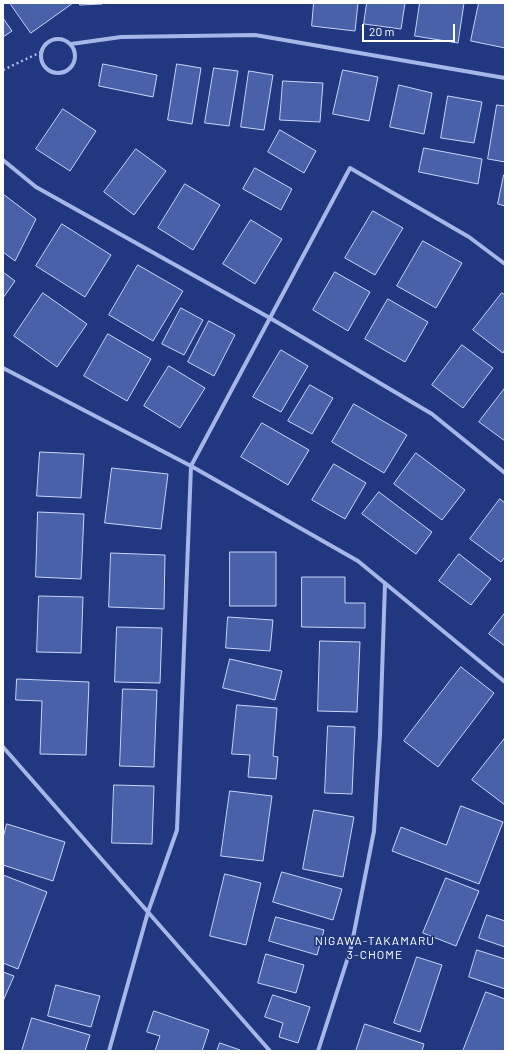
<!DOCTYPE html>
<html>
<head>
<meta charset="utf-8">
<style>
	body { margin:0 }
	#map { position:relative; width:508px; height:1054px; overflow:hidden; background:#21377f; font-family:Barlow,sans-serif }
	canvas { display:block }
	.frame { position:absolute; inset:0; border:4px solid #fff; pointer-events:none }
	.scale { position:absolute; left:362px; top:24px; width:93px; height:18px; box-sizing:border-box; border:2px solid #fff; border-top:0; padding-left:5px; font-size:12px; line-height:14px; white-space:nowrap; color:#fff; -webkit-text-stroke:3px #21377f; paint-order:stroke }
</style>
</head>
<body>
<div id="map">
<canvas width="508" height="1054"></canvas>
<div class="frame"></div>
<div class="scale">20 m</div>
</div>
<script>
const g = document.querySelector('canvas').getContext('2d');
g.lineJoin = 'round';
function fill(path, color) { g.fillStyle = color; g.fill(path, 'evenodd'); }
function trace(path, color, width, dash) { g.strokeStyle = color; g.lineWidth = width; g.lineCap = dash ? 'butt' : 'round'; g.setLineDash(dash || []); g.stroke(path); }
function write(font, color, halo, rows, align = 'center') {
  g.font = font + ' Barlow,sans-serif'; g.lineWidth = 3.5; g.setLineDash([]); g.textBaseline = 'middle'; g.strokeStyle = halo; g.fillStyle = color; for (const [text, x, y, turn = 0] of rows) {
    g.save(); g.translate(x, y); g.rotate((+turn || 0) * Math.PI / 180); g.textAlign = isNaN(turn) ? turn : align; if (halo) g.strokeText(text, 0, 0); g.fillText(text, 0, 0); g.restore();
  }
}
const building = new Path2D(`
	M10,3H73L31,33Z
	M80,3H102V4L80,5Z
	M314,3H358L355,31L312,26Z
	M367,3H405L401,29L364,24Z
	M420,3H464L458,43L415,36Z
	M479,3H505V48L471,41Z
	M3,18L12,31L3,37Z
	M103,64L157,75L153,97L99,86Z
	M177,64L201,68L192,124L168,120Z
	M214,68L238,71L229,126L205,123Z
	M343,70L378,77L369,121L333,114Z
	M249,71L273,75L264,130L241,127Z
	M283,81L323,83L320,122L280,120Z
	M399,85L432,93L424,134L390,127Z
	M448,96L482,102L474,143L441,138Z
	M497,105L505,106V162L488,159Z
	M63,109L96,131L70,171L36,149Z
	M280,130L316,151L304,173L268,152Z
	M424,148L482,159L478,184L419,172Z
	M136,149L166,171L134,215L104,192Z
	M255,168L292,189L281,210L243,189Z
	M504,175H505V206L498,204Z
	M185,184L220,205L193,250L158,228Z
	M3,194L36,219L15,261L3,252Z
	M373,211L403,228L375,275L345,258Z
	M251,220L282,239L255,284L223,264Z
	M62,224L111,255L85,297L36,266Z
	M423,241L462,263L436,308L397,286Z
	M138,265L183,291L153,341L109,315Z
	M3,272L15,281L3,298Z
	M335,272L370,292L348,331L313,310Z
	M43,293L87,324L57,367L14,336Z
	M502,293L505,295V349L503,353L473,330Z
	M388,299L428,322L405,362L365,339Z
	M181,308L203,320L184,355L162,344Z
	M209,321L235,335L214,376L188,362Z
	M108,334L151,359L127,401L84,376Z
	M462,345L493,368L463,408L432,385Z
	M281,350L308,366L281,412L253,397Z
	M169,366L205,388L180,428L144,406Z
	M310,385L333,398L312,434L288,421Z
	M505,388V441L479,422Z
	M354,404L407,435L384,473L332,442Z
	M262,423L309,450L288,485L241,457Z
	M40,452L84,454L81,498L37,496Z
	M416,453L465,490L442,520L394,484Z
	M334,464L366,483L345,519L312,500Z
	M112,468L168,474L161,529L105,523Z
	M379,492L432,532L416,554L362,514Z
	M500,499L505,503V557L501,562L470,539Z
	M38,512L84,514L81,579L36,577Z
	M230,552H276V606H230Z
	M111,553L165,555L164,609L109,607Z
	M459,554L491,579L471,605L439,581Z
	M302,577H345V603H365V628L302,627Z
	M39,596L83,597L81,653L37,652Z
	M505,613V646L489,634Z
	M228,617L273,620L270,651L226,648Z
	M117,627L162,628L160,683L115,682Z
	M320,641L360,642L357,712L318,711Z
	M230,659L282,671L275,700L223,688Z
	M461,667L494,693L438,767L404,741Z
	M17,679L89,682L86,755L40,754L42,701L16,700Z
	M123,689L157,690L154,767L120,766Z
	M237,705L277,708L273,756L278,757L276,779L248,777L250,755L232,754Z
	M328,726L355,727L352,794L325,793Z
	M505,738V805L472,780Z
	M114,785L154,786L152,844L112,843Z
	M230,791L272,796L263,861L221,856Z
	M461,806L503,822L479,884L392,851L401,827L446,845Z
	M314,810L354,817L343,877L303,869Z
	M7,824L65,842L53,881L3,865V838Z
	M282,872L342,889L333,920L273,902Z
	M225,874L261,883L246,945L210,936Z
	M3,875L47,892L18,969L3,963Z
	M446,878L479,891L456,946L423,933Z
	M487,915L505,921V947L479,938Z
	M276,917L324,930L317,955L269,941Z
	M477,950L505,959V989L469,977Z
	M266,954L304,965L296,993L258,983Z
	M417,957L442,965L420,1032L394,1023Z
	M3,972L14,976L3,1001Z
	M56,985L100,996L91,1027L48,1016Z
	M486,992L505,999V1051H463Z
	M273,995L310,1007L298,1043L279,1037L283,1023L265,1017Z
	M154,1011L209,1030L202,1051H155L160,1036L147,1032Z
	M32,1018L90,1035L85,1051H22Z
	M365,1024L424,1044L422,1051H356Z
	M220,1043L240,1050L239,1051H217Z`);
fill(building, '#4961a8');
trace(building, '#c9d5f6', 1);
trace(new Path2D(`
	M3,70L41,52`), '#a6b6e7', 2.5, [2, 3]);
trace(new Path2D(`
	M41 56a17 17 0 1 1 34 0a17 17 0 1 1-34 0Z
	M71,44L121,37L255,35L505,78
	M3,160L36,187L270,318L432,414L505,473
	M3,368L191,466L358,561L505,682
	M3,747L270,1051
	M109,1051L148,912L177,830L191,466L350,168L469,237L505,264
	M318,1051L351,948L374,831L380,735L385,583`), '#a6b6e7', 4);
g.letterSpacing = '1px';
write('12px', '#fff', '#21377f', [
	["NIGAWA-TAKAMARU",375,941],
	["3-CHOME",375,955]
]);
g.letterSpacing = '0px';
</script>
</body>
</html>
